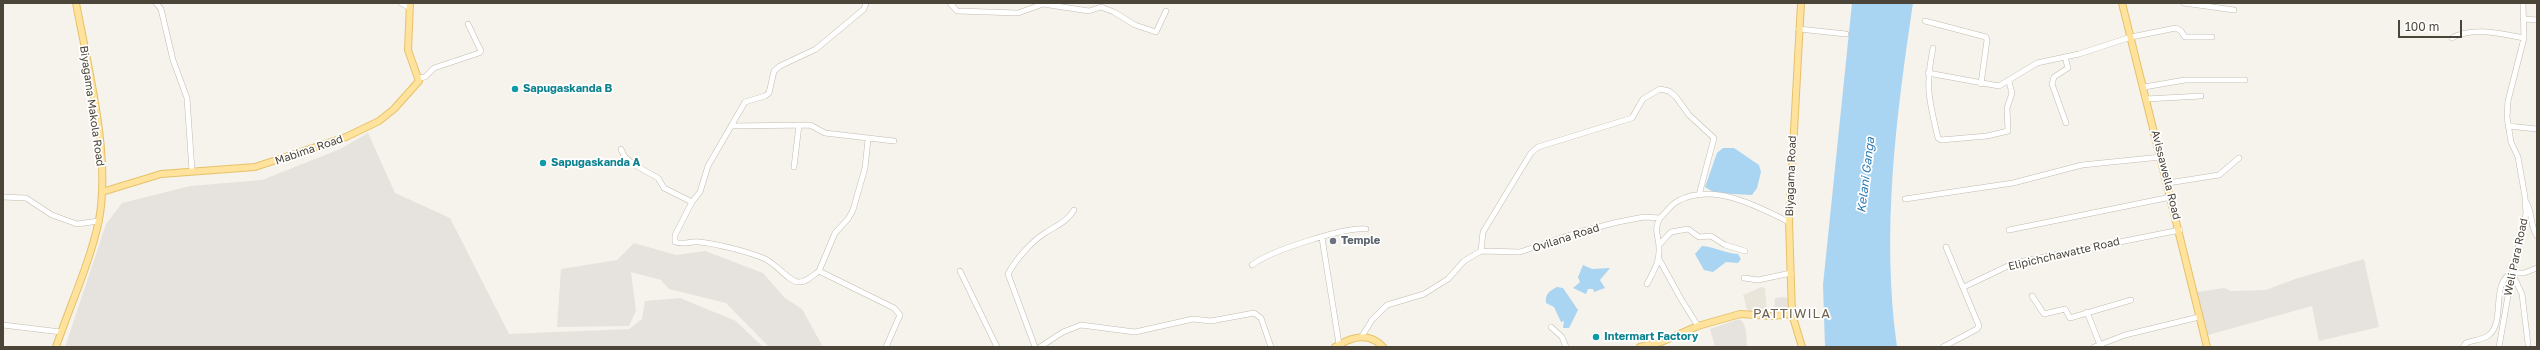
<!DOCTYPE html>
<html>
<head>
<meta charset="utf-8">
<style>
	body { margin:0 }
	#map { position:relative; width:2540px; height:350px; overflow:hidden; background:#f6f3ec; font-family:"Golos Text",sans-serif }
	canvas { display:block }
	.frame { position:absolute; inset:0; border:4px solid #4b4439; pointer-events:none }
	.scale { position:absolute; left:2398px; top:20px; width:64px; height:18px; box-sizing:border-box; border:2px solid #4b4439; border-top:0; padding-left:5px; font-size:12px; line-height:14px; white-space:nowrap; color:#4b4439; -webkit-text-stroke:3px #fff; paint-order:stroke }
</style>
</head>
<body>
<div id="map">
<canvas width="2540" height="350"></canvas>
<div class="frame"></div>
<div class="scale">100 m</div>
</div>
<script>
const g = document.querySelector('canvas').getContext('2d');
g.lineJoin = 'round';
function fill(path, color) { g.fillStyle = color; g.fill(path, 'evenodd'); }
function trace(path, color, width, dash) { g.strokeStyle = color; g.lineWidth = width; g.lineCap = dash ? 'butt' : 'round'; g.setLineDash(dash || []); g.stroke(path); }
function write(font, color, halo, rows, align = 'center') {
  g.font = font + ' "Golos Text",sans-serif'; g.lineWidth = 3.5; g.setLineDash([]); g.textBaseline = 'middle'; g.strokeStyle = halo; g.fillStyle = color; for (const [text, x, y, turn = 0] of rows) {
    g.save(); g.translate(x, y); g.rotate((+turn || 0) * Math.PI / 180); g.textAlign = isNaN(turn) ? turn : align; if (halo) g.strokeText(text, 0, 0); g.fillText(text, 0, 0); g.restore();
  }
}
fill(new Path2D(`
	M1762,287L1765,288L1767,314L1748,312L1743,295Z`), '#eae5da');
fill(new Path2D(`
	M368,133L395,193L450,218L509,334L629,329L642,319L645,301L680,298L736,321L763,347H65L106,224L122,203L190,186L262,180L340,149Z
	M634,243L676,255L705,251L763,273L785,298L802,309L823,347H769L726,303L669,289L661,280L631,272L636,311L629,326L557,327L561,269L617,260Z
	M2364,259L2379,327L2319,341L2312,306L2208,335L2197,292L2224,288L2231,291L2266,290L2295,279Z
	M1781,297L1789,298L1790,310L1774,313L1775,298Z
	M1739,319L1743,322L1746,331L1747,347H1715L1710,329Z`), '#e6e2dd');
fill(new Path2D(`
	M1852,3H1913C1896,117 1881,232 1897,347H1825L1823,285Z
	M1723,148H1734L1759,165L1761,172L1757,188L1752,195L1715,193L1705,187L1717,153Z
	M1702,246C1715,247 1724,253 1738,254L1741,259L1738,263L1726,262L1713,272L1704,270L1695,254Z
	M1583,265L1592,269L1610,268L1600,280L1605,288L1594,292L1593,289H1588L1586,294L1573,288L1580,282L1578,277Z
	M1557,287L1563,288L1578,310L1569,328H1563L1564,321L1561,322L1554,307L1546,303C1545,294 1549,291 1557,287Z`), '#a9d4f2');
const minor = new Path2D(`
	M156,3L161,9L173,60L187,98L192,171
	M401,3L410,8
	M866,3L864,9L816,49L780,66L774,71L769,93L765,96L745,102L708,166L700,192L692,202L675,235V242C684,245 691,241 699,242C714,243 749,252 763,258C775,262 788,281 798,282C806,283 813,275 819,271L894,308L900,315L886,347
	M950,3L957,11L1018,13L1043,4L1089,11L1101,7L1114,12L1135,25L1156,32L1166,11
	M2184,3L2234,10
	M2525,19L2537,20
	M1925,21L1986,37L1987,40L1981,84
	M1799,29L1846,34
	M2452,38C2472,26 2503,34 2524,38
	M1933,48C1925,88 1929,99 1938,138L1941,140L1987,136L2008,131L2007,108L2012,93L2009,82
	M2065,57L2068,68L2054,77L2052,84L2066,123
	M1928,73L1999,86L2037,63L2079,54L2131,37L2176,28L2181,31L2185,37H2212
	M419,78L425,77L434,68L479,53L481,51L468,24
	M2144,87L2185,80H2245
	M2146,99L2201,96
	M731,126L810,125L825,133L894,141
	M2508,126L2537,129
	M621,149L624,156L633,164L658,178L664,188L692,202
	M794,167L799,125
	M2168,183L2219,175L2239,158
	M3,197L26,198L52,215L77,224L99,221
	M1905,199L2013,183L2082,165L2161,157
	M2526,202C2533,212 2529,224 2537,236
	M2009,230L2171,197
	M1322,238L1339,344
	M1659,245L1671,232L1688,229L1699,237L1711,236L1725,245L1745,251
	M1481,251L1483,232L1531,153L1538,147L1632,118L1643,99L1660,89L1669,91L1676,97L1689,115L1714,138L1699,195
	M1659,259L1681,299L1698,326
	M1252,265C1269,251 1345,227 1366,229
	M819,271L835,233L848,219L853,210L865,168L868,139
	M960,271L997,347
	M2512,273L2522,294L2528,344
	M2512,273H2524L2537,268
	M1744,278L1758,280L1791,273
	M1647,284C1653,272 1660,262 1659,248C1659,236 1653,230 1660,218
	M1964,287L2014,263L2180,230
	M2032,296L2044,314L2065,309L2070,318L2131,300
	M2087,312L2100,345
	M3,325L61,332
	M1551,327L1562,337L1566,347
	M1362,336L1372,320L1387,305L1424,294L1448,279L1464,261L1481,251L1520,252L1579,232L1618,222L1644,217L1660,218C1666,213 1670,205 1678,201C1713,182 1757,206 1789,222
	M1035,347L1008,274C1016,259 1031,242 1045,233C1057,225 1067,222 1074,210
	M1040,347L1063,332L1081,325L1135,332L1193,319L1211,321L1254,313L1261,318L1271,347
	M1943,347L1977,329L1979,326L1946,247
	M2094,347L2125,335L2199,317
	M2463,347L2466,343C2473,340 2483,340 2489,335C2506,321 2490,283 2512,273
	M2499,347L2512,273L2526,214L2525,197L2518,157L2511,142L2507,117L2508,101L2524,38L2523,3`);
const major = new Path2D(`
	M1801,3L1789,222L1792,314L1802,347
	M2122,3L2207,347
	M102,192L161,174L255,167L346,137L379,121L394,109L419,81L408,50L410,3
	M56,347C70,305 90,263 99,220C111,155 88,68 76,3
	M1335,347C1351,337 1369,331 1383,347
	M1640,347L1661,342L1698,326L1740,314L1772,316L1792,314`);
trace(minor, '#c2bbae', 6);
trace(major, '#e6c16a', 8);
trace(minor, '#fff', 5);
trace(major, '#ffe39c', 6);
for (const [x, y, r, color] of [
	[515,89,4,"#0f9aa8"],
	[543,163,4,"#0f9aa8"],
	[1333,241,4,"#6b7280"],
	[1596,337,4,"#0f9aa8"]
]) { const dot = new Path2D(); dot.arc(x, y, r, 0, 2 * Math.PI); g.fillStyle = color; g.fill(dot); trace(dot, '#fff', 1.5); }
write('bold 11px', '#0d838f', '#fff', [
	["Sapugaskanda B",523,89],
	["Sapugaskanda A",551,163],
	["Intermart Factory",1604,337]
], 'left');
write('11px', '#4b4439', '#fff', [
	["Biyagama Makola Road",92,106,82],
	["Mabima Road",309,150,-19],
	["Avissawella Road",2166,175,76],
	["Biyagama Road",1791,176,-88],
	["Ovilana Road",1566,238,-18],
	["Elipichchawatte Road",2064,254,-13],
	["Weli Para Road",2516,257,-78]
]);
write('bold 11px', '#5b616d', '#fff', [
	["Temple",1341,241]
], 'left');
write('italic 12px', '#2e7ab2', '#fff', [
	["Kelani Ganga",1866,175,-83]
]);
g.letterSpacing = '1px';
write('13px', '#6e6250', '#fff', [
	["PATTIWILA",1792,314]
]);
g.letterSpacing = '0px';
</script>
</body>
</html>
